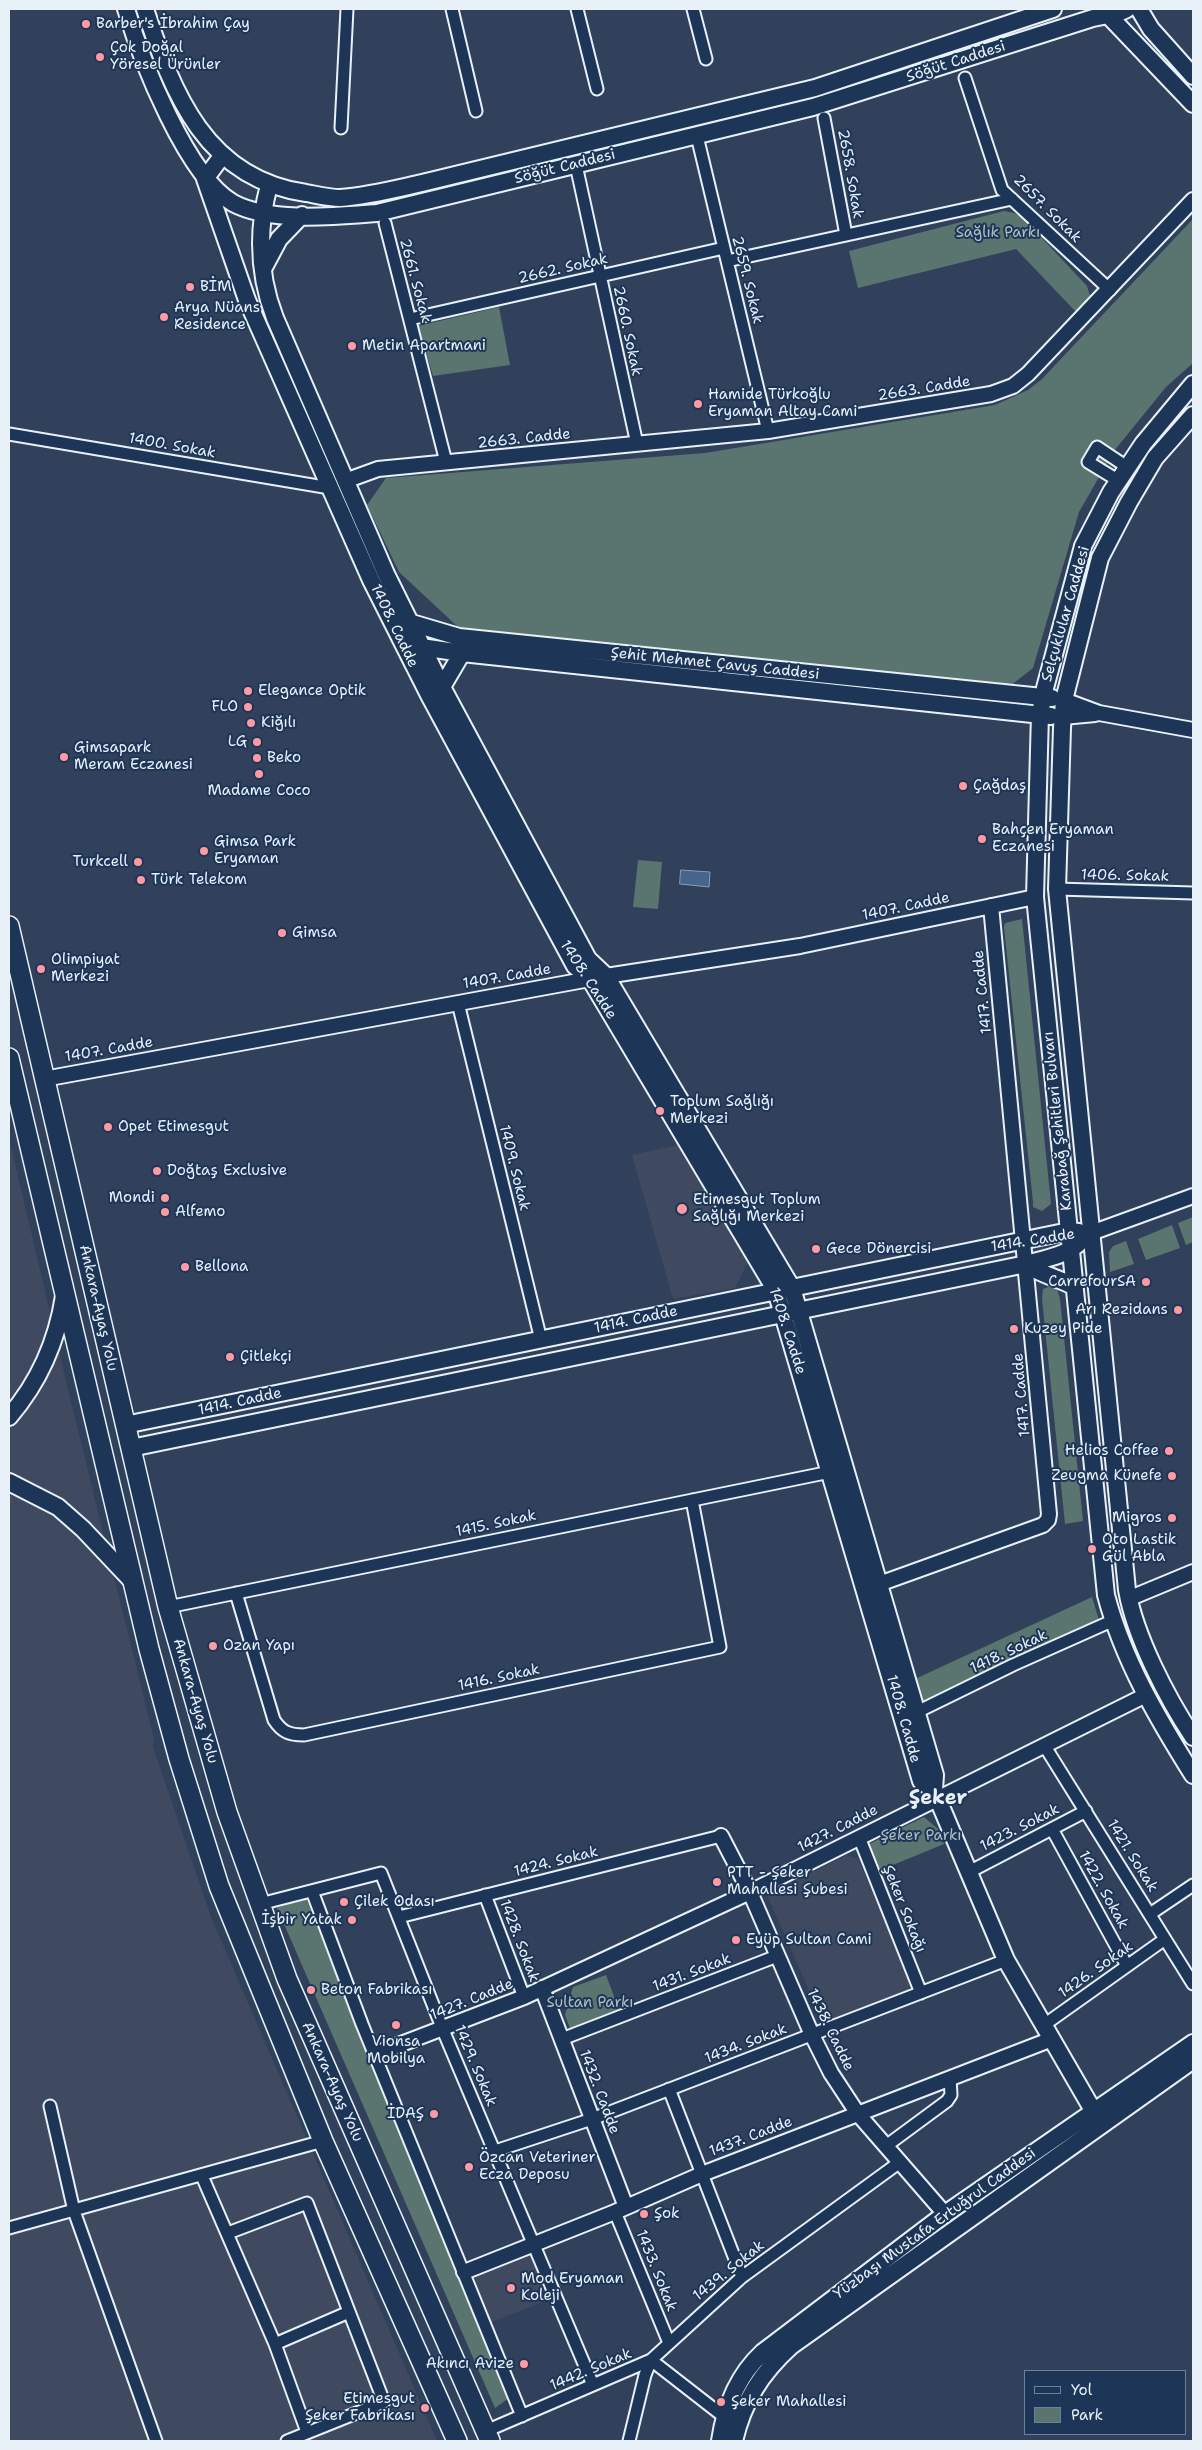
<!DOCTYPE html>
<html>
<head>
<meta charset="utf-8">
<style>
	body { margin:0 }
	#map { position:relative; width:1202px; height:2450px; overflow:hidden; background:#31415c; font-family:"Shantell Sans",sans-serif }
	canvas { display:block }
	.frame { position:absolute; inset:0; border:10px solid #e8f1f8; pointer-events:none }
	.legend { position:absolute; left:1024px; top:2370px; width:162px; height:65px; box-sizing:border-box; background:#1d3557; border:1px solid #6e8097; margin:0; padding:6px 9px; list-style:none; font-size:15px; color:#e8f1f8 }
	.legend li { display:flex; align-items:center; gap:10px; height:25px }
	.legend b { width:25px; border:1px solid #6e8097 }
</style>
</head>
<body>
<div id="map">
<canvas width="1202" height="2450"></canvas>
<div class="frame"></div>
<ul class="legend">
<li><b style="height:6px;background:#1d3557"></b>Yol</li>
<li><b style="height:14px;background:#5a7470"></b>Park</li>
</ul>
</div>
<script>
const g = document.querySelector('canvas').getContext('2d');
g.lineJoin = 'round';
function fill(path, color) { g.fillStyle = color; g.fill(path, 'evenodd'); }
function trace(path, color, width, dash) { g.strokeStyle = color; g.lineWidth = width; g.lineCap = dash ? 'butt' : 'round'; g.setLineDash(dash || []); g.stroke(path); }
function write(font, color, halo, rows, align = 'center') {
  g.font = font + ' "Shantell Sans",sans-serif'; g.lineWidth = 4; g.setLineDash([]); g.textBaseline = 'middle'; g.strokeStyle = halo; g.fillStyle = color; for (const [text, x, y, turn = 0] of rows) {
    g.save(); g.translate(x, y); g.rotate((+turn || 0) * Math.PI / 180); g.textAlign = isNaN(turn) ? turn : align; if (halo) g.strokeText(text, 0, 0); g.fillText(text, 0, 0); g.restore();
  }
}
fill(new Path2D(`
	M9,1138L70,1398L154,1739L153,1747L211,1917L437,2441H9Z
	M678,1145L748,1262L735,1288L673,1299L632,1155Z
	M847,1855L858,1859L912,1983L908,1991L823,2022L767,1895Z
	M530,2253L549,2300L491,2322L473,2275Z`), '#3f4a60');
fill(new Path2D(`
	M1004,211L1014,213L1023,218L1087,286L1090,296L1076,312L1016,249L858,288L849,251Z
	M1193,219V363L1166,387L1114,451L1079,512L1033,668L1010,686L458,627L399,572L367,505L386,478L705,453L995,405L1028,390L1042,379Z
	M499,307L510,365L433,376L418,326Z
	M638,860L662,862L658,909L633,907Z
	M1022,919L1051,1204L1042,1211L1033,1207V1202L1004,927L1005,923Z
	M1193,1217V1242L1186,1245L1178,1223Z
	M1172,1225L1180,1248L1146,1260L1138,1239Z
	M1126,1241L1134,1264L1110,1272L1109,1252L1113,1246Z
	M1051,1286L1057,1289L1060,1299L1083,1521L1065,1524L1042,1299L1043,1289Z
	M1092,1597L1099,1620L924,1702L915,1679Z
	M924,1817L938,1829L944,1844L876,1872L867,1850L869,1844Z
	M306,1898L509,2398L495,2408L277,1908Z
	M606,1975L620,2012L571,2031L565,2015L573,1987Z`), '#5a7470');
const water = new Path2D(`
	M681,870L710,872L709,887L680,884Z`);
fill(water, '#46658b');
trace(water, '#879db7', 1);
const minor = new Path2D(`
	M452,9L476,111
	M577,9L597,89
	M693,9L706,59
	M965,78L1002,190L1110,290
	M824,118L846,235
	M341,128L347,9
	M697,136L768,431
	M576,165L637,444
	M385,223L446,462
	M727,261L1012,199
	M410,319L724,248
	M9,434L330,488
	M1119,481L1088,462L1097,447L1127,467
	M1057,889L1193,893
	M458,1003L541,1340
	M236,1593L274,1720C282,1732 289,1735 304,1735L720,1647L692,1500
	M168,1607L830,1472
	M917,1712L1013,1665L1114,1620
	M1044,1745L1193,1984
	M1052,1829L1127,1966
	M859,1837L921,1993
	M969,1872L1086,1811
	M312,1891L362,2024L522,2416
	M485,1895L524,1997
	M260,1904L381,1873L443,2030L593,2385
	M1150,1914L1193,1885
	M399,1917L721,1836
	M1044,2025L1165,1939
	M562,2039L777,1956
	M669,2089L742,2277
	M50,2106L74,2211L156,2441
	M886,2146L947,2101L951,2095L950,2078
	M495,2151L592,2119L1006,1960
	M202,2176L275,2344L307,2432
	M615,2212L669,2343
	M9,2228L323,2141
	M228,2233L307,2203L384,2402L287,2441
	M275,2344L349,2312
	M486,2431L651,2360L723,2416
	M629,2441L645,2375L651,2360L742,2277L900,2162`);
const tertiary = new Path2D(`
	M345,481L378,469L768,431L991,394L1013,386L1028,374L1193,200
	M1064,700L1099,713L1193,730
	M1063,717L1095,714
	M44,1079L606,976L800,946L1035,897
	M1091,1233L1193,1196
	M879,1584L1043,1525L1048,1520L1049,1514L991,906
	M1128,1599L1193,1572
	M721,1836L750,1892L812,2035L831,2073L858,2114L945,2214
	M542,1988L626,2207
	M375,2054L524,1997L750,1892L1146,1695
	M464,2272L615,2212L702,2174L1052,2039`);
const secondary = new Path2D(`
	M126,9C141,59 187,177 233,203C270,223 336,216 377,213L813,107L1093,18L1108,15
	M145,9C173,94 206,179 306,193C317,195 329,198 340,198C368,196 395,189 422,183L815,88L1053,9
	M1139,9L1151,29L1193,76
	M1102,13L1114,15L1127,9
	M1108,15L1193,104
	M222,156L205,179L247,300L371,580L429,695L575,966L590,979L776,1291L921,1781L934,1790
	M269,185C257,230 258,274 275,318L386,574L442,687L588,959L606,976L792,1288L935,1775L934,1790L1006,1960L1094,2112
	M263,269L279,239L302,215
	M1193,384L1143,444L1111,492L1083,546L1045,688L1040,714L1035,897L1106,1595C1123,1660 1158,1719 1193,1775
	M1193,415L1155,458L1129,502L1100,558L1064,700L1062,728L1057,889L1127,1590C1135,1636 1167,1698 1193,1737
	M405,621L459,637L1052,698
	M414,646L462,653L1051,716
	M442,687L462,653
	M1026,1264C1041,1275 1059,1278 1075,1287
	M9,1417C39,1382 57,1341 64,1296
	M125,1425L1069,1231L1079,1232
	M131,1448L1026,1264C1044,1259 1064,1256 1078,1244
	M9,1482L58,1507L83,1529L133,1582
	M720,2441C725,2407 737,2376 763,2352L945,2214L1193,2043
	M734,2441C743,2402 761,2373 791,2346L1193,2060`);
const trunk = new Path2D(`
	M9,926L168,1607L227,1812L287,1979L490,2441
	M9,1058L149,1649L179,1759L219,1886L323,2141L457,2441`);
trace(minor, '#e8f1f8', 15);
trace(tertiary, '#e8f1f8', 18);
trace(secondary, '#e8f1f8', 20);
trace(trunk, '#e8f1f8', 22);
trace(minor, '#1d3557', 11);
trace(tertiary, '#1d3557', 14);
trace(secondary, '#1d3557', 16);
trace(trunk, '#1d3557', 19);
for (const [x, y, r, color] of [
	[86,24,5,"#ff9aa2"],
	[100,57,5,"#ff9aa2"],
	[190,287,5,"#ff9aa2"],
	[164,317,5,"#ff9aa2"],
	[352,346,5,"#ff9aa2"],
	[698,404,5,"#ff9aa2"],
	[248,691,5,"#ff9aa2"],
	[248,707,5,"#ff9aa2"],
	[251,723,5,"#ff9aa2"],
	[257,742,5,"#ff9aa2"],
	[64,757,5,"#ff9aa2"],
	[257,758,5,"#ff9aa2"],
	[259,774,5,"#ff9aa2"],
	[963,786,5,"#ff9aa2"],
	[982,839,5,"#ff9aa2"],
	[204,851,5,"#ff9aa2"],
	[138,862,5,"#ff9aa2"],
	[141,880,5,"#ff9aa2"],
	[282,933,5,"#ff9aa2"],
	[41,969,5,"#ff9aa2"],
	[660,1111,5,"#ff9aa2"],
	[108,1127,5,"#ff9aa2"],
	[157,1171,5,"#ff9aa2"],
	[165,1198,5,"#ff9aa2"],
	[682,1209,6,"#ff9aa2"],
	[165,1212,5,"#ff9aa2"],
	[816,1249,5,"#ff9aa2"],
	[185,1267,5,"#ff9aa2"],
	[1146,1282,5,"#ff9aa2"],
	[1178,1310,5,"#ff9aa2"],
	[1014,1329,5,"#ff9aa2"],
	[230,1357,5,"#ff9aa2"],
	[1169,1451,5,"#ff9aa2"],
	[1172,1476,5,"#ff9aa2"],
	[1172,1518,5,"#ff9aa2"],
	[1092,1549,5,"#ff9aa2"],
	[213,1646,5,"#ff9aa2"],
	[717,1882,5,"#ff9aa2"],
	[344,1902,5,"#ff9aa2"],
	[352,1920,5,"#ff9aa2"],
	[736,1940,5,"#ff9aa2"],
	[311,1990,5,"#ff9aa2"],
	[396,2025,5,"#ff9aa2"],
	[434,2114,5,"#ff9aa2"],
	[469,2167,5,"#ff9aa2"],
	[644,2214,5,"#ff9aa2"],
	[511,2288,5,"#ff9aa2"],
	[524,2364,5,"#ff9aa2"],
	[721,2402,5,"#ff9aa2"],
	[425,2408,5,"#ff9aa2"]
]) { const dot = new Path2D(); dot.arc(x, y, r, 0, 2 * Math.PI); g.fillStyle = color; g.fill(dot); trace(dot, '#1d3557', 2); }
write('15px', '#e8f1f8', '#1d3557', [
	["Barber's İbrahim Çay",96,24],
	["Çok Doğal",110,48],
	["Yöresel Ürünler",110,65],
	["BİM",200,287],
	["Arya Nüans",174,308],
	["Residence",174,325],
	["Metin Apartmani",362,346],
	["Hamide Türkoğlu",708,395],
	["Eryaman Altay Cami",708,412],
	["Elegance Optik",258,691],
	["FLO",238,707,"right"],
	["Kiğılı",261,723],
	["LG",247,742,"right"],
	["Gimsapark",74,748],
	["Meram Eczanesi",74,765],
	["Beko",267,758],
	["Çağdaş",973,786],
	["Madame Coco",259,791,"center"],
	["Bahçen Eryaman",992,830],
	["Eczanesi",992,847],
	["Gimsa Park",214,842],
	["Eryaman",214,859],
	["Turkcell",128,862,"right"],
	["Türk Telekom",151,880],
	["Gimsa",292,933],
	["Olimpiyat",51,960],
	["Merkezi",51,977],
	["Toplum Sağlığı",670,1102],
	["Merkezi",670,1119],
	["Opet Etimesgut",118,1127],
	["Doğtaş Exclusive",167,1171],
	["Mondi",155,1198,"right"],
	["Etimesgut Toplum",693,1200],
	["Sağlığı Merkezi",693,1217],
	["Alfemo",175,1212],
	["Gece Dönercisi",826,1249],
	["Bellona",195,1267],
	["CarrefourSA",1136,1282,"right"],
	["Arı Rezidans",1168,1310,"right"],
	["Kuzey Pide",1024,1329],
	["Çitlekçi",240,1357],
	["Helios Coffee",1159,1451,"right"],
	["Zeugma Künefe",1162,1476,"right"],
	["Migros",1162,1518,"right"],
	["Oto Lastik",1102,1540],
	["Gül Abla",1102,1557],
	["Ozan Yapı",223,1646],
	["PTT - Şeker",727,1873],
	["Mahallesi Şubesi",727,1890],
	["Çilek Odası",354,1902],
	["İşbir Yatak",342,1920,"right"],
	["Eyüp Sultan Cami",746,1940],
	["Beton Fabrikası",321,1990],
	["Vionsa",396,2042,"center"],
	["Mobilya",396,2059,"center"],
	["İDAŞ",424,2114,"right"],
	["Özcan Veteriner",479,2158],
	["Ecza Deposu",479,2175],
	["Şok",654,2214],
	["Mod Eryaman",521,2279],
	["Koleji",521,2296],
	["Akıncı Avize",514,2364,"right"],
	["Etimesgut",415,2399,"right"],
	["Şeker Fabrikası",415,2416,"right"],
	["Şeker Mahallesi",731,2402]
], 'left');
write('15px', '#e8f1f8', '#1d3557', [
	["Söğüt Caddesi",956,62,-18],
	["Söğüt Caddesi",565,167,-14],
	["2658. Sokak",850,174,80],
	["2657. Sokak",1047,209,45],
	["2662. Sokak",563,269,-13],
	["2659. Sokak",747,280,76],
	["2661. Sokak",415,281,75],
	["2660. Sokak",627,331,78],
	["2663. Cadde",924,389,-9],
	["2663. Cadde",524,439,-6],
	["1400. Sokak",172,446,10],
	["Selçuklular Caddesi",1066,614,-74],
	["1408. Cadde",394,626,64],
	["Şehit Mehmet Çavuş Caddesi",715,664,6],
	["1406. Sokak",1125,876,1],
	["1407. Cadde",906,907,-12],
	["1407. Cadde",507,977,-10],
	["1408. Cadde",588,980,57],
	["1417. Cadde",983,992,-96],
	["1407. Cadde",109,1050,-10],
	["Karabağ Şehitleri Bulvarı",1058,1121,-96],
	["1409. Sokak",514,1168,76],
	["1414. Cadde",1033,1241,-9],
	["Ankara-Ayaş Yolu",98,1308,77],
	["1414. Cadde",636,1320,-12],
	["1408. Cadde",787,1331,72],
	["1417. Cadde",1022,1395,-95],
	["1414. Cadde",240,1402,-12],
	["1415. Sokak",496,1524,-12],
	["1418. Sokak",1009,1652,-25],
	["1416. Sokak",499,1678,-12],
	["Ankara-Ayaş Yolu",195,1701,74],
	["1408. Cadde",903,1719,74],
	["1423. Sokak",1020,1828,-27],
	["1427. Cadde",838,1829,-27],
	["1421. Sokak",1132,1856,58],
	["1424. Sokak",556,1862,-14],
	["1422. Sokak",1103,1890,61],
	["Şeker Sokağı",904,1909,68],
	["1428. Sokak",519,1941,69],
	["1426. Sokak",1096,1970,-35],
	["1431. Sokak",692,1973,-21],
	["1427. Cadde",472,2000,-22],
	["1438. Cadde",830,2030,64],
	["1434. Sokak",746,2044,-21],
	["1429. Sokak",475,2066,67],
	["Ankara-Ayaş Yolu",332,2082,66],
	["1432. Cadde",599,2092,69],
	["1437. Cadde",751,2137,-21],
	["Yüzbaşı Mustafa Ertuğrul Caddesi",935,2224,-36],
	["1433. Sokak",656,2271,68],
	["1439. Sokak",729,2271,-39],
	["1442. Sokak",591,2370,-23]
]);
write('15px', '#afbfc2', '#1d3557', [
	["Sağlık Parkı",998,233],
	["Şeker Parkı",921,1836],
	["Sultan Parkı",590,2003]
]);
write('bold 20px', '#e8f1f8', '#1d3557', [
	["Şeker",938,1799]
]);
</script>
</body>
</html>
